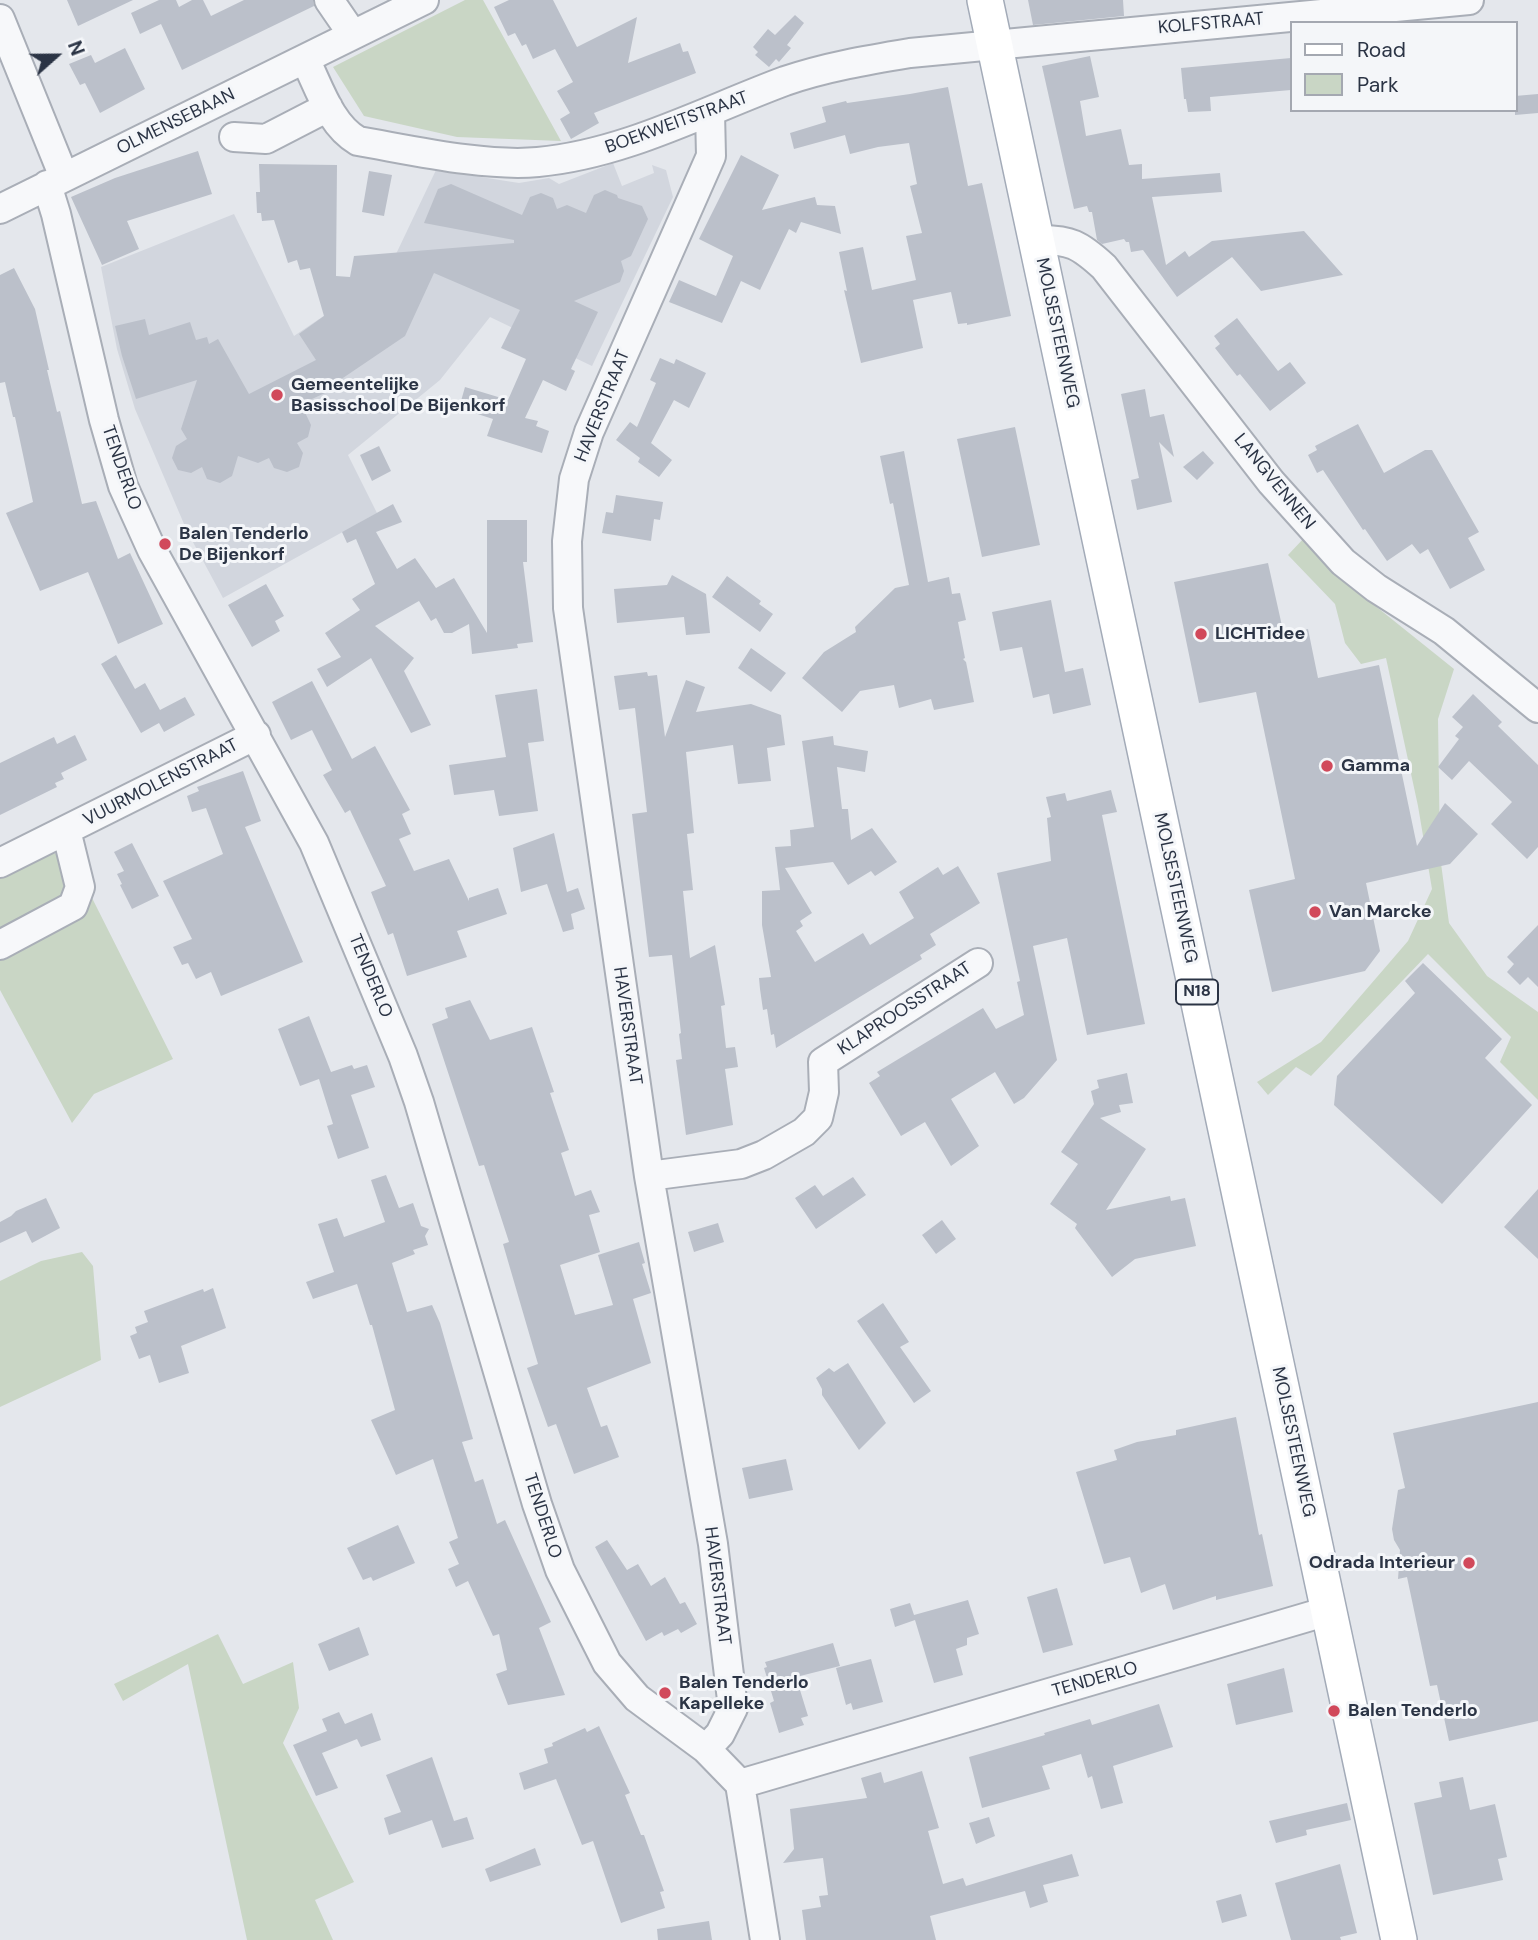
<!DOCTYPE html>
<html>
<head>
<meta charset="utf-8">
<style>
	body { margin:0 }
	#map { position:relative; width:1538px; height:1940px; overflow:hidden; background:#e4e7ec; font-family:"DM Sans",sans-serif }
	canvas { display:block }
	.legend { position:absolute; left:1290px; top:21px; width:228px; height:91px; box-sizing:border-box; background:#f4f6f9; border:2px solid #a4a8b1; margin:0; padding:9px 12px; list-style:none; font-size:21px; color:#2b3445 }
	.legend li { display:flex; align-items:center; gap:14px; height:35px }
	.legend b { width:35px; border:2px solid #a4a8b1 }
	.north { position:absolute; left:21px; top:21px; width:70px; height:70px; -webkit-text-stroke:5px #f4f6f9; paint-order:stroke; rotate:69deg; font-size:19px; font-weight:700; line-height:28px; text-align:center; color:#2b3445 }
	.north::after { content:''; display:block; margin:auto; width:24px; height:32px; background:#2b3445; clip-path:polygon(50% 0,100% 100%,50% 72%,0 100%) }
</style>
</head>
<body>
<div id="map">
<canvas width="1538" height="1940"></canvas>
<ul class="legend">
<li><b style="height:9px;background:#fff"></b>Road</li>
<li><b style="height:19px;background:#c9d6c5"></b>Park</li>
</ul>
<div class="north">N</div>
</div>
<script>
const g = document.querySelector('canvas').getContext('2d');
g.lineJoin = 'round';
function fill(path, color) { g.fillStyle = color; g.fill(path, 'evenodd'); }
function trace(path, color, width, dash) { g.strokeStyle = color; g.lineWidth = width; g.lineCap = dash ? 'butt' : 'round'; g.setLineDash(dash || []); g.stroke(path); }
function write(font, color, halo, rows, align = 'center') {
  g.font = font + ' "DM Sans",sans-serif'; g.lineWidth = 6; g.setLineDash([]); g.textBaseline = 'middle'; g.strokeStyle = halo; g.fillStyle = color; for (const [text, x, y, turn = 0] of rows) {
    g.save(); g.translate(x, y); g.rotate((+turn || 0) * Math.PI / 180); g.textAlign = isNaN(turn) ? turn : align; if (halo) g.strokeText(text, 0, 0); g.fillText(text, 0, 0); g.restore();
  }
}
fill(new Path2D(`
	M613,163L622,186L654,173L652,165L666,170L673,197L592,366L490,317L440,380L348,455L377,513L223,598L187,531L135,409L117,349L101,267L234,214L294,336L387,273L436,170L519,183L549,178L559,184Z`), '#d2d6de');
fill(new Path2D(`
	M465,0H483L561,141L457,137L364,116L333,67Z
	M1304,538L1348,584L1454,669L1438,719L1440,856L1449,923L1487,976L1538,1012V1100L1500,1062L1511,1037L1428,954L1311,1076L1296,1067L1268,1095L1257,1082L1321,1042L1408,941L1432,889L1418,806L1386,658L1361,664L1345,643L1335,604L1288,555Z
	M51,851L59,856L66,885V895L0,934V876Z
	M89,892L173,1059L94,1094L72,1123L0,990V956Z
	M82,1252L93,1266L101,1360L0,1407V1281L41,1261Z
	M218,1634L243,1684L293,1662L299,1708L283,1743L354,1882L315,1900L333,1940H247L188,1664L123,1701L114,1684Z`), '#c9d6c5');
fill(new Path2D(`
	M67,0H133L78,26Z
	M159,0H176L179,7L192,0H203L211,16L244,0H313L314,6L182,70L161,24L140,34L131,13Z
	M509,0H553L577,47L637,17L628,63L680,43L683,52L688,51L696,73L594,113L599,123L571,139L560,119L570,113L557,91L573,82L555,49L533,59L526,44L522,46L515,33L508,36L494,7Z
	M1028,0H1123L1124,16L1033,25Z
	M795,15L804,23L787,45L791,48L779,62L776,59L769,67L755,55L758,52L753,47L768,29L775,35Z
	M125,48L145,89L100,113L85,83L80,85L69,64L91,55L95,63Z
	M1090,56L1099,97L1080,101L1086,136L1121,129L1129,165L1142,164V179L1220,173L1222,192L1152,197L1166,265L1185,251L1189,257L1212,241L1304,231L1343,275L1261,291L1232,257L1177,297L1143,250L1131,252L1129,242H1126L1124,239L1102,244L1097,240L1092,212H1089L1087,206L1074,209L1042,66Z
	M1291,58V90L1210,97L1211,111L1188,112L1186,99H1184L1181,68Z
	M948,87L968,186L982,183L1011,316L967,325V323L958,324L951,292L913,300L923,348L861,363L844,290L847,291L839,252L863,247L872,290L916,280L906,236L922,233L910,186L917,184L909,143L878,147L850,154L845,135L794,149L790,133L826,122L822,107L846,101L847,103L910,94Z
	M1538,94V113L1515,115V96Z
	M198,151L212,194L127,221L139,249L102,265L71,197L115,178Z
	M741,155L779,175L762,210L815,197L817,205L835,206L841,234L801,222L796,233L789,229L760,290L741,281L722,323L669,302L679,280L716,296L733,256L699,239Z
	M259,164L337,165L336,276L350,277L354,256L514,243V240L424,223L438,189L451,184L522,215L530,197L541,193L553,198L557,209L567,205L586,213L594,195L605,190L617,195L618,198L642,206L648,219L631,256L621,261L624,271L620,282L574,301L598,312L571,369L575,371L566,391L543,380L525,418L538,421L536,426L549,431L542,453L487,436L493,419L459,408L465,387L508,400L526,359L501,348L520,310L434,273L405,336L334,384L336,388L301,404L311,425L308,437L297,443L303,453L299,467L287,472L274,468L269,458L258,463L238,456L232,476L220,483L207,479L202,467L191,473L178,470L172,458L176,446L187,439L181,429L197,380L136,399L122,356L115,326L145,319L149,335L190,322L196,340L207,337L209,344L218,339L249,394L316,360L299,334L324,316L310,268L300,270L297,260L288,263L274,220L262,221L261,213H257L256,192H260Z
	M369,171L392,175L384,216L362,212Z
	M14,268L35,309L49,370H47L57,412L60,411L82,504L96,501L118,559L130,553L163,624L118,644L88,572L40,591L6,513L33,502L15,417H13L5,382L0,383V275Z
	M1237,318L1278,371L1290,362L1306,383L1270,411L1240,374L1237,376L1215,348L1220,344L1214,336Z
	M660,358L674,364L676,359L706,373L689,408L674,400L651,443L672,460L659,477L638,462L640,458L616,440L630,422L637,427L656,383L650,380Z
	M1145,389L1150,417L1164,414L1174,457L1159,442L1172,502L1137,510L1131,480L1139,478L1121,394Z
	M1358,424L1384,473L1425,450H1432L1479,532L1468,538L1485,570L1450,589L1428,549L1420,554L1412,544L1387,561L1365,529L1363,530L1323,470L1317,473L1308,455L1317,450L1315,446Z
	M1015,427L1040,545L982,557L957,439Z
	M379,446L391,471L372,481L360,455Z
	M904,451L928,582L949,577L952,594L960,593L966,620L958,622L965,658L963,659L966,662L974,702L934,710L931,699L899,708L894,685L860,691L842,712L802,678L824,652L856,632L855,627L895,588L909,585L893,503L890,504L880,456Z
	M1203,451L1214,463L1197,480L1183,467Z
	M616,495L663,502L660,520L654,519L651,541L602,533L606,512L613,513Z
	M393,504L402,522L376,532L397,569L415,558L436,588L454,578L487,633V520H527V562H523L533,642L517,644L518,648L472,654L469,624L452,633H444L436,618L431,621L419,601L375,626L414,658L404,671L431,725L411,733L371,658L327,687L317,669L341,657L325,633L360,610L352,599L375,584L356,539L347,543L342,532Z
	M1268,563L1284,635L1308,629L1318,678L1379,665L1417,846L1445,803L1478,834L1450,864L1366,883L1380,951L1365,971L1272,992L1249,890L1295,879L1256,692L1199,703L1174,582Z
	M672,575L706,594L710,633L686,635L684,617L617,623L614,589L667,585Z
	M727,576L761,601L759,604L773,614L760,632L712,597Z
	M266,584L284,616L275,621L280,631L252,647L228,605Z
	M1051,600L1065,672L1083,668L1091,705L1053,714L1049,694L1033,698L1022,647L1000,651L992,612Z
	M751,648L786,673L771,692L738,668Z
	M116,655L135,689L145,683L160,710L185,697L195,715L164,732L159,723L141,733L101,664Z
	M647,672L648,676L657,675L665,737L686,680L705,687L696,712L751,704L781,715L785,745L767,748L771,781L738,784L733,745L686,752L694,833L687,834L693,890L683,891L690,958L715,945L725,1005L721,1006L726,1048L735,1047L738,1067L725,1069L733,1125L686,1135L676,1060L682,1059L679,1034L681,1033L672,955L649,957L637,857L632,814L647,812L635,708L619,710L614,676Z
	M312,681L352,759L375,746L410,810L402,814L411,834L399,839L414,871L449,859L469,901V898L498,888L507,914L457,931L467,957L407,976L393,933L388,935L371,892L386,886L350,810L345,813L323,775L332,770L312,730L291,740L272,702Z
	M537,689L544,741L528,743L538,811L499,816L494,790L454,795L449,765L506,757L495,695Z
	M1473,694L1502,722L1498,726L1538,765V847L1527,859L1491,824L1512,802L1469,761L1452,780L1438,767L1459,739L1455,736L1463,727L1452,717Z
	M75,735L87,760L61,773L64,779L55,783L57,787L0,815V763L54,737L57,744Z
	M833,736L834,745L868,751L865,772L837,767L842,809H848L851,840L872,828L897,862L875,876L871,871L848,885L833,862L785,868L812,913L800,921L803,926L796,931L815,962L863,933L870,945L914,918L899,892L938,867L943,875L958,866L980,903L930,934L936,945L920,955L922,959L776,1048L774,1034L771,1035L767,1009L763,1010L760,989L759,978L771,977L762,925V891L780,890L775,847L791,846L790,830L814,827L802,741Z
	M243,771L261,821L245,827L303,962L221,996L211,972L196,979L188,963L182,965L173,947L192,939L163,881L223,854L206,808L192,812L187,796L199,791L197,787Z
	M1111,790L1117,812L1102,815L1145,1024L1087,1035L1067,938L1033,946L1057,1060L1024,1098L1014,1104L995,1072L951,1099L979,1146L951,1166L925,1122L901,1136L869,1083L880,1076L877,1072L983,1008L996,1029L1024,1015L1017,982L1020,981L997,873L1051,861L1047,818L1051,817L1046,797L1065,793L1067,801Z
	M554,833L567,892L578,888L585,909L571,914L574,929L563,932L547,884L521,892L513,848Z
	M132,843L159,896L132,909L120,885L122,884L117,874L124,871L114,852Z
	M1538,925V987L1528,977L1520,985L1507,972L1514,964L1507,957Z
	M1423,963L1502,1039L1485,1058L1532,1105L1442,1204L1334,1105L1337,1076L1415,993L1405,981Z
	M470,1000L490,1040L532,1027L554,1092L550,1093L569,1150L561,1153L575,1196L591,1190L600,1212L589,1215L600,1252L560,1265L575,1315L613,1305L598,1255L639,1242L645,1263L642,1264L651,1293L633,1299L651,1363L587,1388L601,1427L607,1425L619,1457L574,1474L556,1424L548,1427L527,1368L538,1364L503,1244L509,1242L484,1165L479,1166L432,1024L448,1018L445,1008Z
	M309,1016L331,1072L352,1065L354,1069L367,1065L375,1087L351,1095L369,1148L338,1159L327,1126L333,1124L319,1079L300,1086L278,1029Z
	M1127,1073L1133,1103L1119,1105L1121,1112L1100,1118L1146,1149L1106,1210L1170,1196L1171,1201L1185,1198L1196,1246L1135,1259L1112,1277L1075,1228L1077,1224L1050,1204L1078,1164L1061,1152L1094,1104L1091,1091L1099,1088L1097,1080Z
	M386,1175L399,1208L413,1203L421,1226L429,1229L425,1236L428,1245L413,1250L415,1254L392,1263L407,1312L432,1305L440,1323L473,1439L462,1442L475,1482L483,1479L497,1524L505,1520L551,1622L539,1628L565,1695L508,1705L496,1674L507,1670L499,1634L493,1636L468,1581L456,1587L448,1569L459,1564L449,1542L458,1538L433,1459L396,1475L371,1420L395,1410L372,1325H370L357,1284L313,1299L306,1282L334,1272L318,1224L337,1218L344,1237L385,1222L371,1180Z
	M853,1177L866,1195L816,1229L795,1198L815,1185L823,1196Z
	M1538,1189V1259L1504,1227Z
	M46,1198L60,1228L32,1243L26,1231L0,1243V1222L11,1216L16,1211Z
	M942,1220L956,1239L936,1254L922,1235Z
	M718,1223L724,1242L694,1252L688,1232Z
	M213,1288L226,1328L181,1346L189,1373L159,1383L150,1355L139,1359L130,1336L137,1333L135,1327L148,1322L144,1311L203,1289L204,1292Z
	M883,1303L909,1342L900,1347L931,1391L914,1403L857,1321Z
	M848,1363L886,1423L859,1450L822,1395V1389L816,1378L829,1368L834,1372Z
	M1538,1402V1721L1449,1741L1437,1685L1430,1686L1407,1577L1398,1579L1400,1550L1394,1540L1392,1529L1398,1490L1405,1488L1393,1433Z
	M1236,1417L1259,1535L1262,1534L1273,1586L1216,1600V1596L1173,1610L1165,1584L1141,1593L1130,1557L1104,1564L1076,1472L1117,1460L1114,1450L1137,1442L1176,1435V1430Z
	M786,1459L793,1490L749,1499L742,1468Z
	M398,1525L415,1563L373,1581L371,1577L363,1580L347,1548Z
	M607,1540L627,1570L638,1564L651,1586L665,1577L680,1604L685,1602L697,1624L681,1633L678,1629L664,1636L662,1632L646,1641L595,1547Z
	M1057,1588L1073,1645L1043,1653L1027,1597Z
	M968,1600L979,1634L967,1638V1645L956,1649L963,1675L934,1683L915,1620L895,1627L890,1609L910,1603L914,1615Z
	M359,1627L369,1655L329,1671L318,1644Z
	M833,1643L840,1666L796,1677L808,1716L801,1718L804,1725L779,1733L770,1703L774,1701L764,1668L767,1667L765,1662Z
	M871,1659L883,1702L853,1710L851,1703L846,1705L836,1668Z
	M1284,1668L1293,1712L1236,1725L1227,1684Z
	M1159,1704L1173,1747L1113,1766L1123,1803L1101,1809L1092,1776L1088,1778L1081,1754L1042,1766L1050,1789L982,1808L969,1757L1045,1735L1044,1733L1090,1719L1092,1725Z
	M339,1712L345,1724L372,1713L381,1740L361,1747L357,1739L322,1753L338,1788L316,1796L293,1745L327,1731L322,1719Z
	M599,1726L630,1793L625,1795L641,1835H644L664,1891L660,1892L665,1908L621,1923L593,1841L582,1845L556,1779L524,1790L519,1773L548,1763L544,1749L553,1746L552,1743L585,1728L587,1732Z
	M432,1757L454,1821L467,1817L474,1839L442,1848L432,1820L389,1835L384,1818L401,1812L386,1775Z
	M922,1771L939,1828L928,1831L943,1884L963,1878L966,1886L1072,1854L1079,1876L1043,1885L1048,1902L1030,1908L1025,1891L930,1916L936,1940H806L802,1910L821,1907L819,1896L828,1895L823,1858L783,1863L794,1849L790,1809L867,1798L861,1778L881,1772L884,1783Z
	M1463,1777L1470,1810L1495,1804L1507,1857L1498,1859L1503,1880L1433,1895L1414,1803L1442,1797L1439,1782Z
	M1347,1803L1351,1820L1306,1830L1307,1835L1276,1843L1269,1821Z
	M989,1817L995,1836L976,1844L969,1823Z
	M535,1848L541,1865L490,1882L485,1869Z
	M1340,1864L1357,1933L1340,1937L1341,1940H1291L1275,1883Z
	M1241,1894L1247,1916L1222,1923L1216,1901Z
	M709,1921L712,1940H658L657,1929Z`), '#bbc0ca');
const minor = new Path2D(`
	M329,0L353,35
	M0,19L64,177
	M305,59C319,87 330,125 358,141C411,150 485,167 538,162C625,154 704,111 785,81C826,67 868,60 910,53L1469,0
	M234,137L266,139L328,107
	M47,185L56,214L104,420L123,486L152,550L314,843L403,1056L419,1102L537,1504L560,1570L607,1663L637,1698L706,1749L740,1784L765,1940
	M0,209L424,0
	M1037,240C1070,239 1080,245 1104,267L1271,482L1343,562L1376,588L1444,631L1538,708
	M0,863L256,735
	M0,945L73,906L80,887L66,830
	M649,1176L741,1164L764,1155L804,1132L818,1118L824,1092L823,1062L978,963
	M706,1749L720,1734L733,1708L713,1544L649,1176L568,608L567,541L574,479L589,432L711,156L710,112
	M740,1784L1328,1611`);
const major = new Path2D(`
	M985,0L1399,1940`);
trace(minor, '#a9aeb7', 32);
trace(major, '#a3abb8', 38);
trace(minor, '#f7f8fa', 28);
trace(major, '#fff', 35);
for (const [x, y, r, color] of [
	[277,395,7,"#d1495b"],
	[165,544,7,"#d1495b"],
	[1201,634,7,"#d1495b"],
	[1327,766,7,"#d1495b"],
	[1315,912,7,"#d1495b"],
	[1469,1563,7,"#d1495b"],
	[665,1693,7,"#d1495b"],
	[1334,1711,7,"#d1495b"]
]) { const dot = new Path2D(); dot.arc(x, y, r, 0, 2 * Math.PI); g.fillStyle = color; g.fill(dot); trace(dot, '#f4f6f9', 2.5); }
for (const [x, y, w] of [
	[1197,992,42]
]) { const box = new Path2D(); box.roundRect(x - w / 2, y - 12.5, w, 25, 5); g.fillStyle = '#f4f6f9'; g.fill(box); trace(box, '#2b3445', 2); }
write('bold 16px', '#2b3445', null, [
	["N18",1197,992]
]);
write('18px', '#2b3445', '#f4f6f9', [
	["KOLFSTRAAT",1211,24,-5],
	["OLMENSEBAAN",176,122,-26],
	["BOEKWEITSTRAAT",677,123,-20],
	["MOLSESTEENWEG",1057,333,78],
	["HAVERSTRAAT",603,406,-68],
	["TENDERLO",121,468,71],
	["LANGVENNEN",1274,482,51],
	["VUURMOLENSTRAAT",161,783,-27],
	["MOLSESTEENWEG",1175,888,78],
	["TENDERLO",370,976,68],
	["KLAPROOSSTRAAT",905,1009,-33],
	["HAVERSTRAAT",627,1026,82],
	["MOLSESTEENWEG",1293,1442,78],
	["TENDERLO",542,1516,72],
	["HAVERSTRAAT",717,1586,83],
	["TENDERLO",1095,1680,-16]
]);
write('bold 18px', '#2b3445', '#f4f6f9', [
	["Gemeentelijke",291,385],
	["Basisschool De Bijenkorf",291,406],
	["Balen Tenderlo",179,534],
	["De Bijenkorf",179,555],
	["LICHTidee",1215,634],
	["Gamma",1341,766],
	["Van Marcke",1329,912],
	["Odrada Interieur",1455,1563,"right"],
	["Balen Tenderlo",679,1683],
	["Kapelleke",679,1704],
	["Balen Tenderlo",1348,1711]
], 'left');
</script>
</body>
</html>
